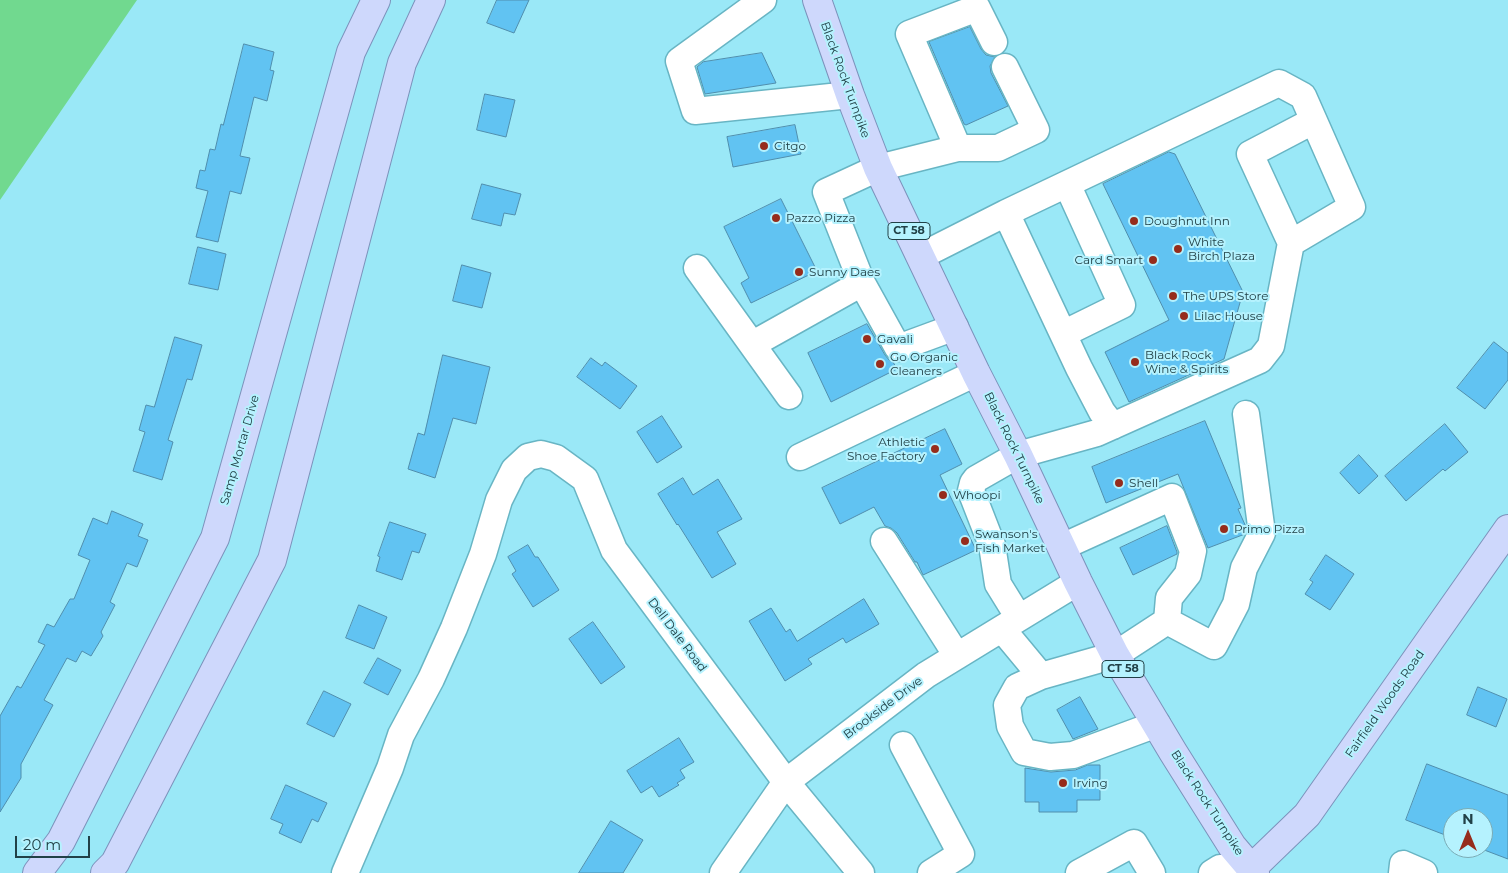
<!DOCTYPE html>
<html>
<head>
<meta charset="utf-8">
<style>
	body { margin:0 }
	#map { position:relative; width:1508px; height:873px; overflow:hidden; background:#9ae8f7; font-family:Montserrat,sans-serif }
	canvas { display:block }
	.north { position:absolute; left:1443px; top:808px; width:50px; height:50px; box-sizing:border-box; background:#b5f2fe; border:1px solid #7aabb5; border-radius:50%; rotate:0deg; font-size:14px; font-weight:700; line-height:20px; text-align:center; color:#214147 }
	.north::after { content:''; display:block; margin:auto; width:18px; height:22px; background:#962c1c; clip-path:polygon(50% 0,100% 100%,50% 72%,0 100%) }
	.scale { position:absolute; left:15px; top:836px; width:75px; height:22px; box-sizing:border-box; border:2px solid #214147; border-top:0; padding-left:6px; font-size:15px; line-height:18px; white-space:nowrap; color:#214147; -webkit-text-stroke:4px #b5f2fe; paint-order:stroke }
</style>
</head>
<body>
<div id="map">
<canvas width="1508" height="873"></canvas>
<div class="north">N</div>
<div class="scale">20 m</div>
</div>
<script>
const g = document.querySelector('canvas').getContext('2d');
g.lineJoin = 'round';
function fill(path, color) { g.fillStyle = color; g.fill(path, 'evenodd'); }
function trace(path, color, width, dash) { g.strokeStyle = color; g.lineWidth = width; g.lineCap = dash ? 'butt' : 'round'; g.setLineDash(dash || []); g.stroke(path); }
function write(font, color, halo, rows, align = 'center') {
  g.font = font + ' Montserrat,sans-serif'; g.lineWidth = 4; g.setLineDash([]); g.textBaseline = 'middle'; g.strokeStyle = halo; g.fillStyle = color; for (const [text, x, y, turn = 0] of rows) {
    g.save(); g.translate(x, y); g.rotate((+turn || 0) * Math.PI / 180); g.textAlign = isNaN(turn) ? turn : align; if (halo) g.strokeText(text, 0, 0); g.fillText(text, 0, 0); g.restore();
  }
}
fill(new Path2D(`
	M0,0H137L0,200Z`), '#71d98f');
const building = new Path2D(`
	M497,0H529L514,33L487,23Z
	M970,27L981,49L986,55L995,57L990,66L991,73L1008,106L966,125L964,124L929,42Z
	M244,44L274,52L270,70L274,71L267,101L254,97L240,156L250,158L241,194L230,191L218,242L196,237L208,191L196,188L200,170L205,171L210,149L215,150L221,124L223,125Z
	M762,53L776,83L705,94L697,67L703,62Z
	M485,94L515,100L506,137L477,130Z
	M795,125L801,154L733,167L727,137Z
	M1169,152L1175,154L1243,292L1224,359L1129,402L1105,352L1169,320L1103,184Z
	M482,184L521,194L515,215L504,213L501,226L472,219Z
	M781,199L817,271L751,303L741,283L749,278L724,227Z
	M198,247L226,254L218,290L189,284Z
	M462,265L491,273L482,308L453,301Z
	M867,324L885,355L889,360L893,362L897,369L831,402L808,353Z
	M175,337L202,345L192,380L187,379L168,440L173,442L162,480L133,471L145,432L139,430L146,405L154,407Z
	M1494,342L1508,353V380L1485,409L1457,388Z
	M443,355L490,367L476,424L453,418L435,478L408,469L418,433L424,435Z
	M591,358L602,366L605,362L637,386L620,409L577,377Z
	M662,416L682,447L657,463L637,432Z
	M1205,421L1241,508L1238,509L1246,527L1245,534L1208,548L1178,474L1106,503L1092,467Z
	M1445,424L1468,452L1445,471L1443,469L1406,501L1385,476Z
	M945,429L962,464L940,475L976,550L923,575L917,562H915L897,533L891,528L885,526L874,507L840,524L822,488Z
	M1359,455L1378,476L1359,494L1340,473Z
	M683,478L693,495L718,479L742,519L717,532L736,564L712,578L678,524L677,525L658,494Z
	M112,511L143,524L138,536L148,540L137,567L127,563L110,602L115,605L101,632L103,636L91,656L82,651L76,662L67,658L44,700L53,705L21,764V778L0,812V716L17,686L21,688L45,645L38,642L47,624L54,627L70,599H74L90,560L78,555L93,518L107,524Z
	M390,522L426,534L419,553L412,551L402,580L376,571L380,557L378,556Z
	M1167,526L1177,552V554L1133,575L1120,548Z
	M528,545L535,557H538L559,590L533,607L512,574L516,571L508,557Z
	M1326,555L1354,574L1330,610L1305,594L1313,582L1310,580Z
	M864,599L879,624L846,643L843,638L808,659L812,664L785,681L749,621L771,608L786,632L790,629L797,641Z
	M359,605L387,617L374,649L346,638Z
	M593,622L625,667L601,684L569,639Z
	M378,658L401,670L388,695L364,683Z
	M1478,687L1507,699L1496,727L1467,715Z
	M324,691L351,704L334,737L307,724Z
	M1080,697L1098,729L1073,739L1057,710Z
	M679,738L694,762L680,770L685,778L677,783L679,785L659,797L652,786L641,793L627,771Z
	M1427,764L1508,795V859L1479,848H1483V818H1453V838L1406,820Z
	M1088,765H1100V800H1077V812H1039V802H1025V768L1051,772L1075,770Z
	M286,785L327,803L318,822L312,819L301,843L279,833L283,824L271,819Z
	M611,821L643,840L623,873H579Z`);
fill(building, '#61c3f2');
trace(building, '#508ead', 1);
const minor = new Path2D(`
	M763,0L679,61L695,111L850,95
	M958,148L909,34L977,8L994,42
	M1006,213L1079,368L1102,412L1113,426
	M1291,243L1250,154L1313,121
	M921,256L1006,213L1279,83L1303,96L1352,207L1291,243L1271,346L1260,360L1097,433L1018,455L976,479L973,483L971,491L992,545L998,584L1019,618
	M697,268L789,396
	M955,327L898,348L862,283L826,192L878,168L958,148H998L1036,130L1005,67
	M1063,334L1122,305L1067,184
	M753,344L862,283
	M800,457L976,373
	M884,541L957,656
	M1062,547L1172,497L1193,551L1188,574L1169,598L1167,621
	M1002,629L1041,676L1115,655L1167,621L1214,646L1236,604L1244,568L1262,533L1246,414
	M1041,676L1017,687L1007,705L1010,726L1024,752L1050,757L1073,755L1157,724
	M903,745L961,854L931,873
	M345,873L390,768L401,735L431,679L454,628L483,554L499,500L514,470L528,457L541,454L556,458L585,479L614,550L786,782L861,873
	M723,873L786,782L926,675L1078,582
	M1079,873L1134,843L1152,873
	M1212,873L1220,868L1251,869L1249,873
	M1402,873L1403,864L1424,873`);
const major = new Path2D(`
	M817,0L850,95L878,168L976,373L1018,455L1078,582L1115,655L1173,752L1232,846L1255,873
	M1251,869L1307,815L1508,529
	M37,873L61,841L215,538L351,52L376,0
	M105,873L115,863L272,560L402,63L431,0`);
trace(minor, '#68b5c4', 29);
trace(major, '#7c92bb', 30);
trace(minor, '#fff', 26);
trace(major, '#ced8fc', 28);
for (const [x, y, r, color] of [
	[764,146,5,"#962c1c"],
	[776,218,5,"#962c1c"],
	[1134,221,5,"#962c1c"],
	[1178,249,5,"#962c1c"],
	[1153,260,5,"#962c1c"],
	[799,272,5,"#962c1c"],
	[1173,296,5,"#962c1c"],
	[1184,316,5,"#962c1c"],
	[867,339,5,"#962c1c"],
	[1135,362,5,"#962c1c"],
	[880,364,5,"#962c1c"],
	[935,449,5,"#962c1c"],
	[1119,483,5,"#962c1c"],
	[943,495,5,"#962c1c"],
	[1224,529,5,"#962c1c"],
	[965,541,5,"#962c1c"],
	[1063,783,5,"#962c1c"]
]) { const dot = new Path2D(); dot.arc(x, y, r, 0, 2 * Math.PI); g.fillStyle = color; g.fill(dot); trace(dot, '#b5f2fe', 2); }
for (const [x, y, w] of [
	[909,231,42],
	[1123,669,42]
]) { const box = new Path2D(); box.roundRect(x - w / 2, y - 8.5, w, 17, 4); g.fillStyle = '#b5f2fe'; g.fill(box); trace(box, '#214147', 1); }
write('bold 11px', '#214147', null, [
	["CT 58",909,231],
	["CT 58",1123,669]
]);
write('12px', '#214147', '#b5f2fe', [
	["Black Rock Turnpike",845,80,70],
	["Black Rock Turnpike",1014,448,64],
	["Samp Mortar Drive",240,450,-74],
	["Dell Dale Road",677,635,53],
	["Fairfield Woods Road",1385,704,-55],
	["Brookside Drive",883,708,-37],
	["Black Rock Turnpike",1207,803,57]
]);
write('12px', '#214147', '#b5f2fe', [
	["Citgo",774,146],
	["Pazzo Pizza",786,218],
	["Doughnut Inn",1144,221],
	["White",1188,242],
	["Birch Plaza",1188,256],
	["Card Smart",1143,260,"right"],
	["Sunny Daes",809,272],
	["The UPS Store",1183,296],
	["Lilac House",1194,316],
	["Gavali",877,339],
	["Black Rock",1145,355],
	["Wine & Spirits",1145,369],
	["Go Organic",890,357],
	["Cleaners",890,371],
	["Athletic",925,442,"right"],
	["Shoe Factory",925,456,"right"],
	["Shell",1129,483],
	["Whoopi",953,495],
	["Primo Pizza",1234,529],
	["Swanson's",975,534],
	["Fish Market",975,548],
	["Irving",1073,783]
], 'left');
</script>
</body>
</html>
